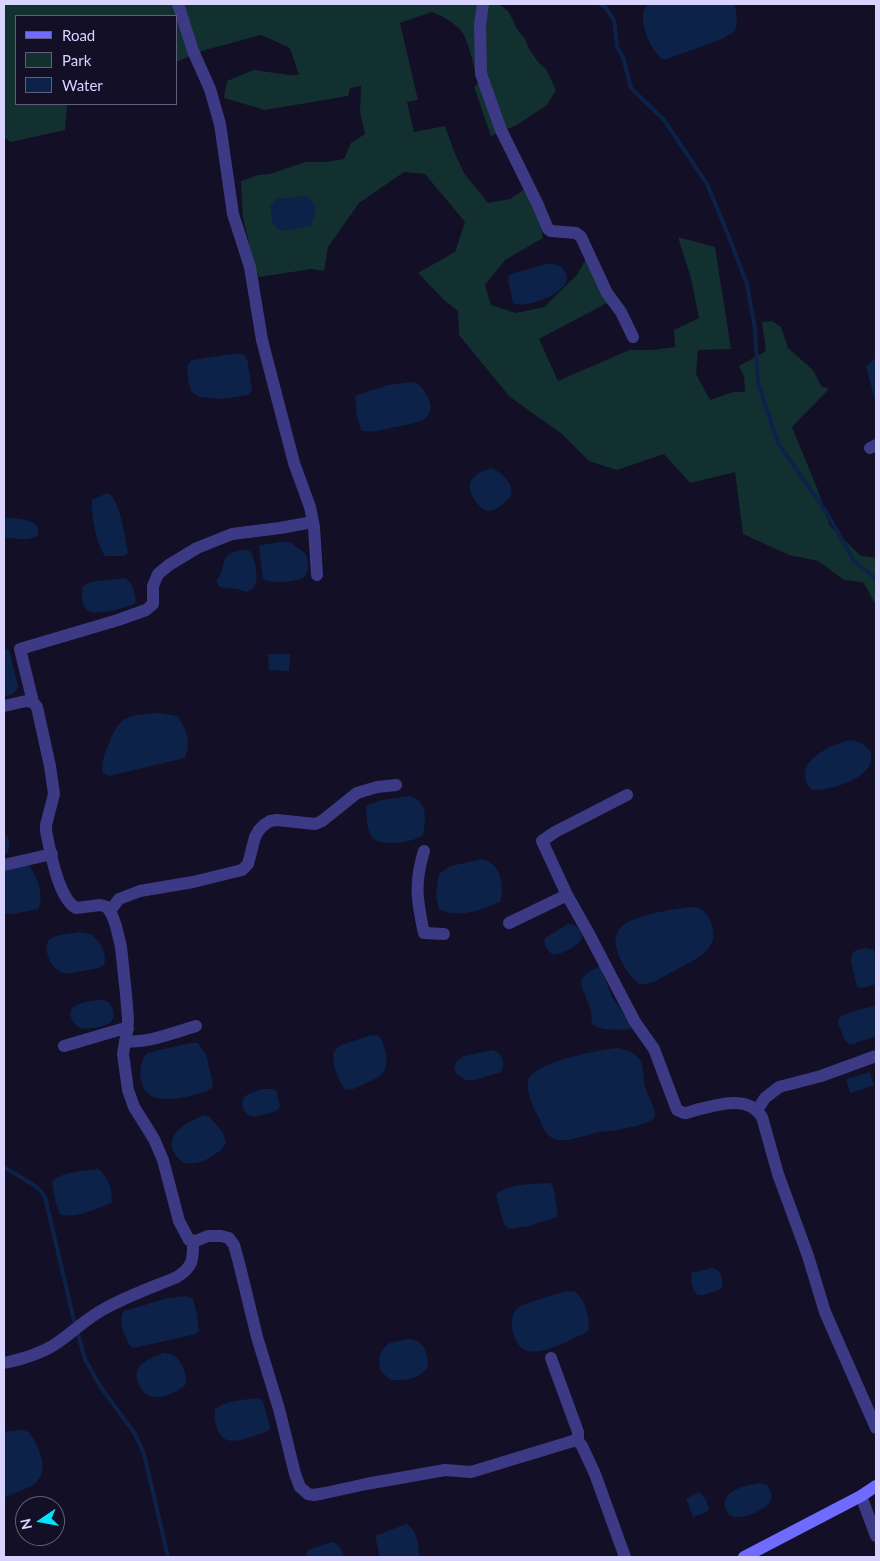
<!DOCTYPE html>
<html>
<head>
<meta charset="utf-8">
<style>
	body { margin:0 }
	#map { position:relative; width:880px; height:1561px; overflow:hidden; background:#130f26; font-family:Lato,sans-serif }
	canvas { display:block }
	.frame { position:absolute; inset:0; border:5px solid #d9d4ff; pointer-events:none }
	.legend { position:absolute; left:15px; top:15px; width:162px; height:90px; box-sizing:border-box; background:#130f26; border:1px solid #625e7d; margin:0; padding:6px 9px; list-style:none; font-size:15px; color:#d9d4ff }
	.legend li { display:flex; align-items:center; gap:10px; height:25px }
	.legend b { width:25px; border:1px solid #625e7d }
	.north { position:absolute; left:15px; top:1496px; width:50px; height:50px; box-sizing:border-box; background:#130f26; border:1px solid #625e7d; border-radius:50%; rotate:258deg; font-size:14px; font-weight:700; line-height:20px; text-align:center; color:#d9d4ff }
	.north::after { content:''; display:block; margin:auto; width:18px; height:22px; background:#00e5ff; clip-path:polygon(50% 0,100% 100%,50% 72%,0 100%) }
</style>
</head>
<body>
<div id="map">
<canvas width="880" height="1561"></canvas>
<div class="frame"></div>
<ul class="legend">
<li><b style="height:6px;background:#6f6bff"></b>Road</li>
<li><b style="height:14px;background:#12302f"></b>Park</li>
<li><b style="height:14px;background:#0c2248"></b>Water</li>
</ul>
<div class="north">N</div>
</div>
<script>
const g = document.querySelector('canvas').getContext('2d');
g.lineJoin = 'round';
function fill(path, color) { g.fillStyle = color; g.fill(path, 'evenodd'); }
function trace(path, color, width, dash) { g.strokeStyle = color; g.lineWidth = width; g.lineCap = dash ? 'butt' : 'round'; g.setLineDash(dash || []); g.stroke(path); }
fill(new Path2D(`
	M4,4H499L509,12L517,29L525,39L529,49L538,62L546,69L556,90L547,105L517,125L491,136L474,87L478,83C475,71 469,42 462,32C455,23 443,16 432,12L400,23L418,100L407,102L414,132L445,126L455,154L464,173L488,203L510,199L525,189L538,214L543,238L505,260L485,285L491,305L516,313L544,307L577,275L586,259L607,303L539,339L558,381L629,350H653L675,347L674,330L699,318L691,278L678,237L715,247L731,349L698,350L696,374L710,400L733,392H745L744,376L739,366L766,351L762,322L772,321L781,327L788,348L813,370L821,386L829,389L792,427L817,488L830,526L861,556L876,558V605L863,582L844,580L818,561L789,555L743,534L735,472L690,483L664,454L617,470L589,461L562,434L510,397L459,335L458,311L444,300L418,273L455,252L465,222L425,174L404,172L359,203L328,247L324,271L312,269L259,277L254,264L243,218L241,181L258,175L270,174L305,162H326L344,159L351,143L365,134L360,112L361,86L350,88L348,96L265,110L224,98L227,81L254,70L289,75H299L290,48L261,35L205,50L176,62V16H16V104H67L65,130L11,142L4,138Z`), '#12302f');
fill(new Path2D(`
	M652,4H735L737,22L735,31L722,39L667,59H662C649,47 642,30 643,12L647,6Z
	M307,196C318,205 316,214 311,226L281,231L273,224L270,207L276,199Z
	M546,264C554,264 561,264 566,273C575,292 525,310 513,303L508,280L509,275L515,273Z
	M238,353L244,355L247,359L248,364L252,389L248,395L221,399L199,397L191,391L189,384L187,369L189,363L192,360Z
	M876,358V408L874,396L866,366Z
	M412,382C419,383 423,388 426,394C442,421 414,423 396,427C385,429 372,434 361,430L357,416L355,397L357,395L388,385Z
	M491,468C503,472 520,489 507,500C503,504 498,509 491,511C481,513 467,492 470,483C472,475 484,470 491,468Z
	M105,494H110C121,505 125,537 128,553L124,556H105C96,543 91,515 92,500Z
	M6,518C13,518 34,519 37,527C39,529 38,532 38,535C29,542 16,538 4,538V519Z
	M280,542H290L306,554C308,560 309,570 306,575C301,583 270,584 263,579L259,547L261,545Z
	M242,550L250,551C256,560 262,587 249,591C244,593 241,590 237,589C230,588 225,589 218,586L217,580C229,565 216,555 242,550Z
	M125,578C134,584 134,592 136,601L135,604C128,607 121,608 115,610C93,615 78,615 83,586L90,582Z
	M4,649L9,650L18,686C16,694 11,695 4,696Z
	M268,654H290L289,671L269,670Z
	M159,713L178,716C186,730 192,742 185,758L109,776L103,773C101,763 104,755 108,746C119,715 128,715 159,713Z
	M850,740C858,741 865,744 870,751C880,777 830,791 812,790C789,764 829,745 850,740Z
	M410,796C428,802 426,820 423,835C412,843 385,846 373,839L368,829L366,807C375,799 398,798 410,796Z
	M4,832C10,839 12,851 4,856Z
	M482,859C501,863 505,886 500,902C482,910 457,919 439,909L436,896L438,878L440,873L451,866Z
	M24,866H30C37,878 45,897 38,909L13,914L5,913L4,912V870Z
	M691,907C700,908 705,910 709,918C725,949 696,959 674,971C661,977 654,985 639,984C630,977 623,967 619,956C615,947 613,935 621,927C633,915 674,909 691,907Z
	M568,924C577,924 582,931 582,939C575,947 563,954 553,955C548,951 543,944 545,938Z
	M78,932C82,933 87,933 90,934C100,939 108,955 104,965L99,968L66,974C62,973 58,971 55,968C49,962 42,945 50,939C57,934 70,934 78,932Z
	M867,948L873,950L876,958V984L863,988L857,987L851,962L852,954L856,950Z
	M600,966L612,997L632,1026L629,1029C620,1030 599,1031 592,1024C591,1019 592,1013 590,1008C582,983 571,980 600,966Z
	M99,1000C102,1000 105,1000 107,1001C113,1005 116,1017 111,1022C105,1027 92,1028 85,1029C76,1029 65,1014 73,1007C80,1002 92,1001 99,1000Z
	M874,1006L876,1007V1036L853,1044H849C844,1040 843,1036 841,1030C839,1026 837,1021 839,1018C844,1012 867,1008 874,1006Z
	M371,1035L379,1036C385,1045 391,1065 382,1074C377,1079 370,1081 364,1084C358,1087 353,1090 346,1090C340,1085 333,1065 333,1056C333,1052 336,1049 339,1046Z
	M190,1043H198L206,1054L213,1084L212,1088C204,1093 194,1095 185,1097C167,1100 145,1103 141,1079C139,1069 141,1062 147,1053Z
	M617,1048C625,1050 635,1052 640,1060C644,1065 643,1082 646,1090C648,1096 658,1112 654,1118C650,1124 619,1130 610,1131C605,1132 600,1131 595,1133C583,1136 571,1141 558,1140C547,1138 543,1128 539,1118C534,1109 526,1093 528,1082C530,1062 600,1050 617,1048Z
	M492,1050L499,1053L503,1060V1068L501,1072L475,1080H466L456,1074L454,1067L456,1062L464,1056Z
	M870,1072L874,1085L850,1093L846,1079Z
	M264,1089H273L277,1092L280,1107C276,1112 271,1113 265,1114C254,1118 246,1118 242,1105C242,1093 254,1092 264,1089Z
	M204,1115L209,1116L223,1133L226,1143C220,1154 200,1166 186,1163C181,1162 177,1157 174,1153C164,1133 189,1121 204,1115Z
	M98,1169C109,1176 112,1190 112,1202C101,1208 71,1220 60,1214L56,1204L52,1182C62,1171 84,1171 98,1169Z
	M550,1183L554,1189L558,1217L529,1226L509,1229L504,1225L497,1198L496,1195C507,1183 535,1184 550,1183Z
	M712,1268L718,1270C722,1275 724,1283 721,1289L704,1295H698C692,1290 691,1282 691,1273Z
	M566,1291L576,1292C586,1302 589,1316 589,1330L583,1334C559,1344 519,1371 512,1328C511,1321 512,1312 519,1307C527,1302 555,1295 566,1291Z
	M186,1296L193,1299L197,1315L199,1331L196,1334L134,1348L130,1346L122,1329L121,1322L122,1315L124,1311L168,1298Z
	M410,1339C424,1341 428,1353 428,1366C422,1379 404,1381 391,1380C388,1377 384,1375 382,1372C376,1362 380,1348 390,1343C396,1341 404,1340 410,1339Z
	M163,1353C178,1352 187,1370 186,1384C173,1397 146,1406 138,1383C136,1377 136,1372 139,1367C145,1360 155,1357 163,1353Z
	M258,1398L263,1401L270,1427L269,1430C261,1434 235,1444 227,1440C221,1438 219,1433 217,1428C215,1422 214,1416 215,1409C226,1400 245,1400 258,1398Z
	M21,1430L29,1432C39,1447 52,1472 33,1485C24,1490 13,1493 4,1498V1432Z
	M759,1483L767,1485C770,1490 772,1494 771,1499C769,1509 744,1519 735,1517C730,1516 726,1512 725,1507C722,1490 747,1485 759,1483Z
	M698,1492L701,1493L706,1500L709,1509L707,1512L693,1517L686,1499Z
	M406,1524C418,1530 418,1546 420,1557H380L375,1536Z
	M332,1542C340,1544 341,1550 344,1557H306L308,1550Z`), '#0c2248');
trace(new Path2D(`
	M600,4L605,7L614,20L617,47L623,57L631,88L664,120L707,184L727,232L747,284L755,329L758,384L778,443L828,515L854,561L876,579
	M4,1167L37,1187L45,1197L73,1316L85,1359L100,1386L135,1434L144,1454L168,1557`), '#0c2248', 4);
trace(new Path2D(`
	M178,4L193,51L210,89L220,124L233,214L250,267L262,340L294,463L310,507L314,527L317,575
	M483,4L480,24L481,74L501,130L538,205L548,229L551,231L576,233L581,237L607,293L621,312L633,337
	M870,448L876,445
	M33,702L20,649L118,620L146,610L153,604V586L158,574L169,565L197,548L232,534L280,528L313,522
	M4,706L26,701L33,702L37,707L50,766L54,794L46,825V831C50,850 58,898 76,908L100,905L107,907L112,915L116,926L121,947L126,994L128,1019L127,1031L123,1054L128,1090L134,1107L154,1139L163,1160L179,1221L189,1240L196,1241L208,1236H221L229,1238L234,1245L239,1263L257,1337L279,1409L295,1474L300,1487L308,1494L314,1495L325,1493L366,1484L445,1470L471,1472L573,1441H578L582,1446L595,1474L625,1557
	M627,795L555,832L542,841L567,895L589,934L635,1022L654,1049L677,1110C679,1111 682,1112 684,1113C689,1113 695,1110 700,1109C720,1104 749,1095 762,1117L778,1174L808,1256L825,1312L876,1428
	M424,851C414,883 417,901 424,933L444,934
	M4,865L52,854
	M110,911L119,899L140,891L193,882L242,870L248,864L255,837L259,830L264,825L270,821L277,820L315,824L322,821L357,793L377,787L396,785
	M509,923L567,895
	M125,1041C146,1044 176,1032 196,1026
	M64,1046L122,1029H128
	M757,1110L765,1098L779,1087L821,1076L876,1056
	M551,1358L578,1432V1441
	M4,1363C23,1359 41,1354 57,1343C73,1332 87,1318 104,1309C127,1296 153,1287 177,1277C194,1266 193,1259 193,1241
	M861,1496L876,1536`), '#3d3a85', 12);
trace(new Path2D(`
	M744,1557L861,1496L876,1486`), '#6f6bff', 12);
</script>
</body>
</html>
